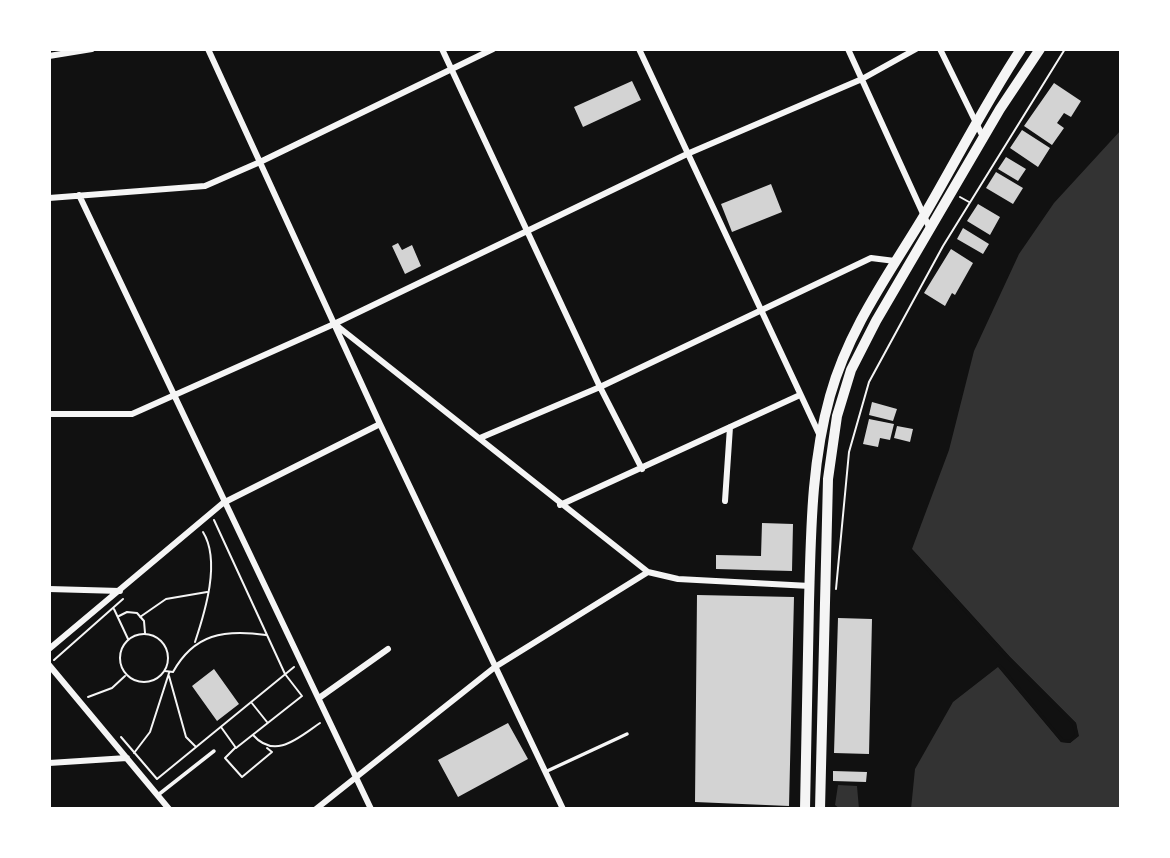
<!DOCTYPE html>
<html>
<head>
<meta charset="utf-8">
<style>
	body { margin:0 }
	#map { position:relative; width:1170px; height:858px; overflow:hidden; background:#111; font-family:Spectral,serif }
	canvas { display:block }
	.frame { position:absolute; inset:0; border:51px solid #fff; pointer-events:none }
</style>
</head>
<body>
<div id="map">
<canvas width="1170" height="858"></canvas>
<div class="frame"></div>
</div>
<script>
const g = document.querySelector('canvas').getContext('2d');
g.lineJoin = 'round';
function fill(path, color) { g.fillStyle = color; g.fill(path, 'evenodd'); }
function trace(path, color, width, dash) { g.strokeStyle = color; g.lineWidth = width; g.lineCap = dash ? 'butt' : 'round'; g.setLineDash(dash || []); g.stroke(path); }
fill(new Path2D(`
	M1121,130V809H911L915,769L953,702L998,667L1061,742L1070,743L1078,736L1076,723L1010,657L912,549L949,450L974,351L1019,254L1054,203Z
	M838,785L857,786L859,809H840L835,805Z`), '#333');
fill(new Path2D(`
	M909,546L1010,657L1076,723L1079,736L1070,743L1061,742L996,664L1001,665L1063,739L1069,740L1075,735L1072,724L1007,659L909,551Z`), '#111');
fill(new Path2D(`
	M632,81L641,100L583,127L574,107Z
	M1054,83L1081,101L1071,117L1064,113L1057,123L1064,128L1052,145L1024,126Z
	M1022,130L1050,148L1038,167L1010,148Z
	M1006,157L1026,169L1018,181L998,169Z
	M996,172L1023,188L1013,204L986,188Z
	M771,184L782,212L732,232L721,204Z
	M978,204L1000,217L990,235L967,221Z
	M963,228L989,244L983,254L957,239Z
	M398,243L402,250L412,245L421,266L405,274L392,246Z
	M951,249L973,263L955,295L952,293L945,306L924,293Z
	M872,402L897,409L893,421L869,415Z
	M869,419L894,424L890,440L880,438L878,447L863,444Z
	M897,426L913,429L910,442L894,438Z
	M762,523L793,524L792,571L716,569V555L761,556Z
	M697,595L794,597L789,806L695,802Z
	M838,618L872,619L869,754L834,753Z
	M214,669L239,704L217,721L192,686Z
	M508,723L528,759L458,797L438,760Z
	M833,771L867,772L866,782L833,781Z`), '#d3d3d3');
trace(new Path2D(`
	M960,197L969,202
	M214,520L285,674L302,696L236,748L221,727
	M836,589L849,452L869,382L943,246L1065,49
	M114,609L128,639
	M119,616L127,612L137,613L144,621L145,633
	M140,617L166,599L207,592
	M120 658a24 24 0 1 1 48 0a24 24 0 1 1-48 0Z
	M195,642C205,612 221,561 203,532
	M54,660L123,599
	M165,671L173,672C194,634 224,629 266,635
	M169,676L186,737L196,747
	M88,697L112,688L125,676
	M251,702L267,722
	M253,735C275,760 298,738 320,723
	M121,737L157,779L294,667
	M235,748L225,758L242,777L272,752L267,748
	M134,753L150,732L169,673`), '#f5f5f5', 2);
trace(new Path2D(`
	M545,772L627,734
	M158,795L214,751`), '#f5f5f5', 3.5);
trace(new Path2D(`
	M208,49L380,424L563,809
	M442,49L600,387L642,469
	M639,49L820,436
	M848,49L930,229
	M940,49L984,139
	M49,56L92,49
	M79,195L371,809
	M49,198L205,186L260,162L493,49
	M336,325L648,572L678,579L810,586
	M49,414H132L334,324L687,154L862,79L916,49
	M480,438L600,387L871,258L895,261
	M725,501L730,427
	M560,505L800,395
	M49,589L120,591
	M49,649L223,503L380,424
	M49,665L169,809
	M319,698L388,649
	M49,763L127,758
	M316,809L495,667L648,572`), '#f5f5f5', 6);
trace(new Path2D(`
	M805,809C806,740 808,671 809,602C811,534 811,463 830,396C849,328 889,274 925,214C957,159 986,102 1021,49
	M820,809L828,479L837,416L851,370L876,321L1000,109L1040,49`), '#f5f5f5', 10);
</script>
</body>
</html>
